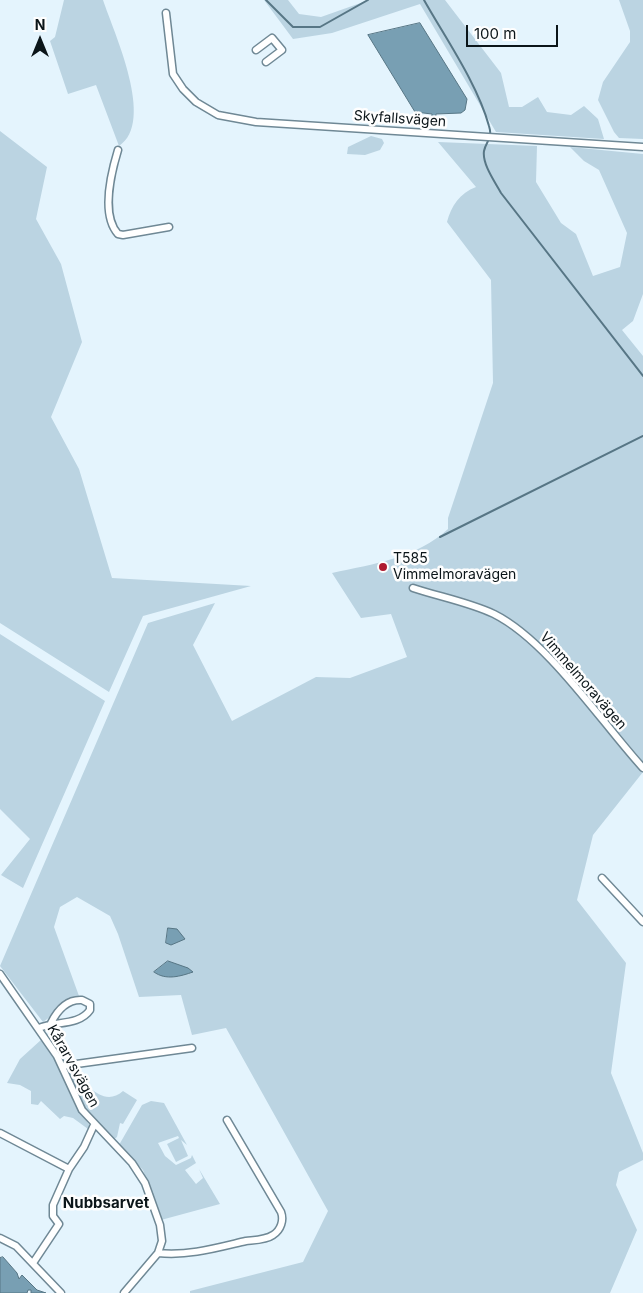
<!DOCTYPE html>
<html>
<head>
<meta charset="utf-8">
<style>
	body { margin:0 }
	#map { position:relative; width:643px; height:1293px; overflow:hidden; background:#e4f4fd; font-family:Inter,sans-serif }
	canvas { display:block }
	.north { position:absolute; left:15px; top:15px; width:50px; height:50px; -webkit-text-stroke:4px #fefefe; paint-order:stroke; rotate:0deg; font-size:14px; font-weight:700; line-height:20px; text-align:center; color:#0b1519 }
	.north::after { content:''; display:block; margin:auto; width:18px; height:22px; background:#0b1519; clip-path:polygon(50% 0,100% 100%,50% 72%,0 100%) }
	.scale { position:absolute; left:466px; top:25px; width:92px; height:22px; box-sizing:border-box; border:2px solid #0b1519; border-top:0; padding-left:6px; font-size:15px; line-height:18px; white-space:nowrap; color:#0b1519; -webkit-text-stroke:4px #fefefe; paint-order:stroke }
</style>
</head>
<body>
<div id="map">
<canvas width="643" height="1293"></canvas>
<div class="north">N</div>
<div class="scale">100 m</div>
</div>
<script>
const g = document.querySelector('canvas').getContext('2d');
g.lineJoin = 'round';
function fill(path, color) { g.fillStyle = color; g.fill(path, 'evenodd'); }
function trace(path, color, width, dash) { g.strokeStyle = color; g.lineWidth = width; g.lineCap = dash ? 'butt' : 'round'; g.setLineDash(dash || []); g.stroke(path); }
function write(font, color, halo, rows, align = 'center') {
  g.font = font + ' Inter,sans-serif'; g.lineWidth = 5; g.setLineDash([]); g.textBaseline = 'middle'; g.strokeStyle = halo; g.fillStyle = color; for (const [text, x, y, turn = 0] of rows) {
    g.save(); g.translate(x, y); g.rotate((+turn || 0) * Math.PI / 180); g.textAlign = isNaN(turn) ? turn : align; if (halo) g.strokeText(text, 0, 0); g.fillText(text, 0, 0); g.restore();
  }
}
fill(new Path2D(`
	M64,0H103C114,33 156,122 119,146L96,85L68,94L50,41L55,37Z
	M264,0H288L299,14L321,17L369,0H445L501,73L509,107H522L538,97L547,112L571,115L584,106L598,119L604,139L496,132L420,4L332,33L293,39Z
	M619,0H643V139L619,138L614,132L598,100L603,82L630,42V31Z
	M0,131L47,167L36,219L61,264L82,342L51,417L79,469L112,578L251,586L143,616L109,692L0,623Z
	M371,136L382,139L384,143L380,150L365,155L347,154L348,147Z
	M438,142L537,146L536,182L561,223L576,234L593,276L620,267L627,233L599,170L584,161L570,147L643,154V294L633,321L622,330L643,356V772L593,835L577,900L626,963L611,1073L643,1153V1160L619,1172L616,1185L637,1230L610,1293H190V1291L303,1262L328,1211L226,1028L192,1035L181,995L139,997L118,934L110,916L77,897L60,907L54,927L79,996L43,1022L0,966L148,623L215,603L193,645L232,721L316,677L350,678L407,657L391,614L361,618L332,573C373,564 417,558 448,529V518L493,383L491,280L447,222C451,206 460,193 476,187Z
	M0,634L105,701L23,888L1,875L30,839L0,809Z
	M42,1039L51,1051L75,1105L90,1126L88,1129L73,1118L64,1116L60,1119L41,1101L38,1105L31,1104V1091L20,1085L7,1083L20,1059Z
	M75,1071C85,1084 104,1108 123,1091L137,1100L123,1124L120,1123L117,1137L113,1140L82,1105L68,1073Z
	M151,1101L164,1103L187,1145L181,1140L188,1156L176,1162L167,1144L179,1138L178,1136L158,1143L165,1156L176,1165L191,1158L192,1155L196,1163L185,1170L196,1184L203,1178L199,1169L220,1204L161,1220L143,1170L119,1145L142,1105Z`), '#bbd4e2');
const water = new Path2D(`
	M420,23L467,99L465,110L461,113L436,114L435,121H432V114L415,112L368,35Z
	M168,928L177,929L185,939L171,945L166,943Z
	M168,961L188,968L193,972C181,976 166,981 154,972Z
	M3,1257L17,1273L19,1279L22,1275L37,1290L46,1293H31V1290H28L27,1293H0V1258Z`);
fill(water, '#789fb3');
trace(water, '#577685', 1);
trace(new Path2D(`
	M266,0L293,27H320L368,0
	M424,0C446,39 477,83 489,126C493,139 486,141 484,151C482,164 495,182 501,193L643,376
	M440,537L643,436`), '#577685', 2);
const minor = new Path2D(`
	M166,13L173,74L183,89L196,102L218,115L256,122L643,147
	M256,50L272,38L282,50L266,62
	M118,150C111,173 101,215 118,234L123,235L169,227
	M413,588C440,597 468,602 494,614C548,641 601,722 643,768
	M602,878L643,922
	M0,974L57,1056L82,1110L132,1163L145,1183L160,1225L162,1241L158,1253L124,1293
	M39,1028C55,1021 79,1026 90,1010V1004L82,1000C67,999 57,1011 51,1023
	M62,1066L192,1048
	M0,1133L69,1169
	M0,1238L16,1246L61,1293
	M158,1253C189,1256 216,1248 246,1241C255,1240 266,1240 273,1235C281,1230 284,1220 281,1212L227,1120
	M33,1263L59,1224L53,1216V1205L69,1169L84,1147L94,1125`);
trace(minor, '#6f8895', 9);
trace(minor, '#fff', 6);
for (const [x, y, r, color] of [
	[383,567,5,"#ae1a30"]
]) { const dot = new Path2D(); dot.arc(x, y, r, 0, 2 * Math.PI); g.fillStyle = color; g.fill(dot); trace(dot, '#fefefe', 2); }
write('14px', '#0b1519', '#fefefe', [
	["Skyfallsvägen",400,119,4],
	["Vimmelmoravägen",583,681,49],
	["Kårarvsvägen",73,1066,61]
]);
write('14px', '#0b1519', '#fefefe', [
	["T585",393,559],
	["Vimmelmoravägen",393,575]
], 'left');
write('bold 15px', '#0b1519', '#fefefe', [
	["Nubbsarvet",106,1203]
]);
</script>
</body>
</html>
